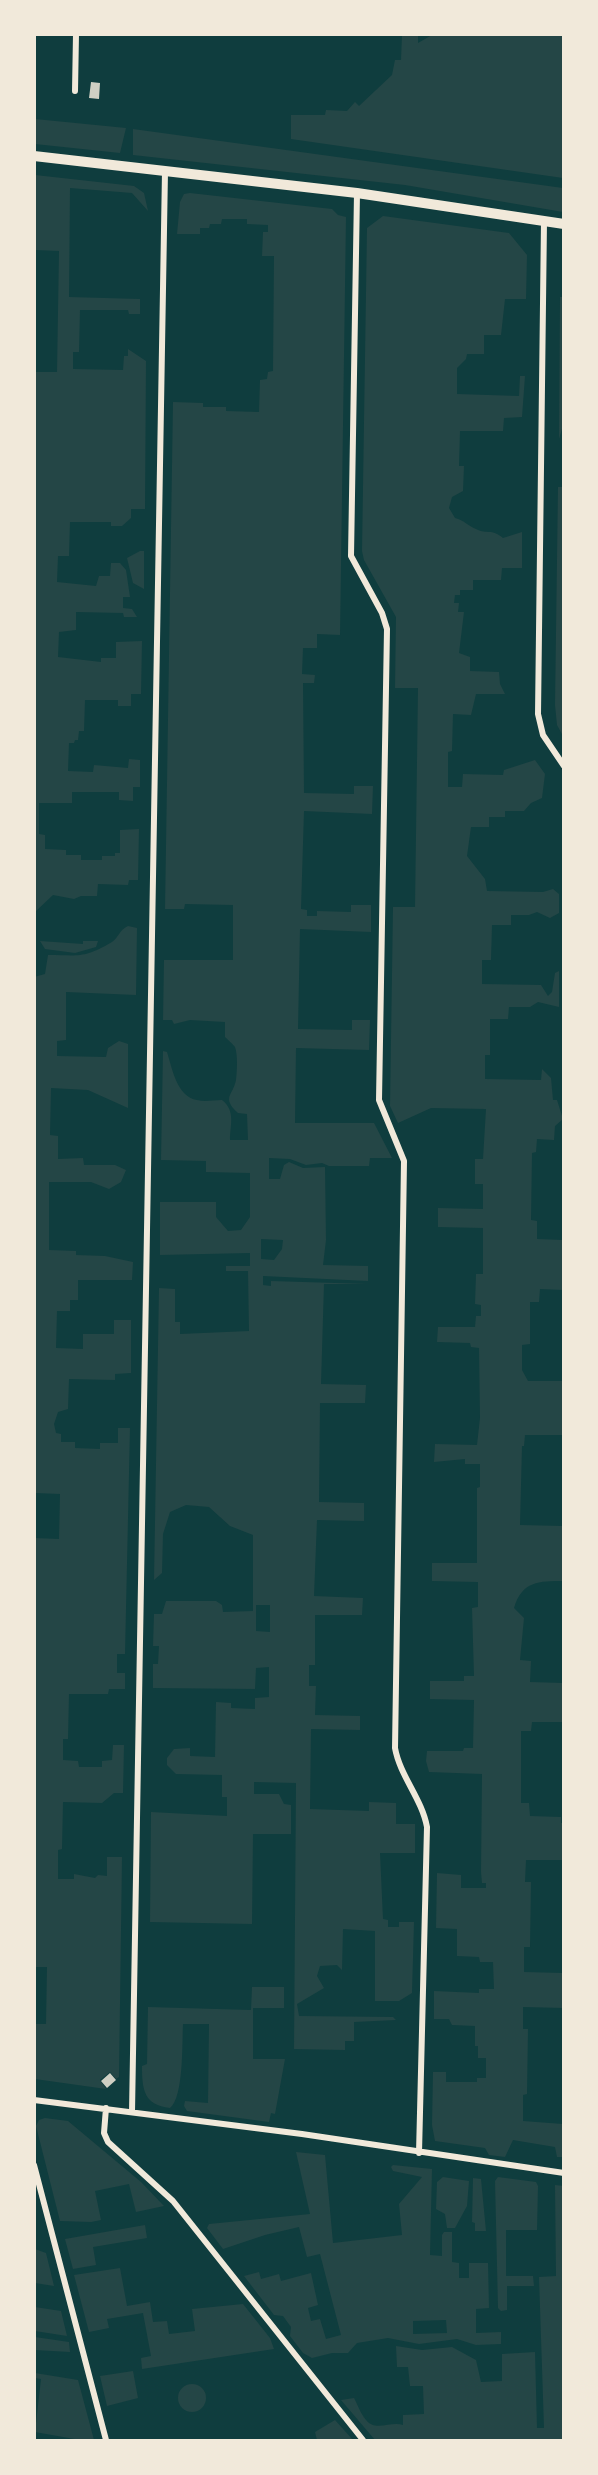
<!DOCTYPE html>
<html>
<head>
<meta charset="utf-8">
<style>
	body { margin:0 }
	#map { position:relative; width:598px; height:2475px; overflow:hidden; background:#0f3d3e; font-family:"Space Grotesk",sans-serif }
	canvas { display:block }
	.frame { position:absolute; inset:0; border:36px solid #f1e9da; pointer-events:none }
</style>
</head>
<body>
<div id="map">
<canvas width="598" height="2475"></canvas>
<div class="frame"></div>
</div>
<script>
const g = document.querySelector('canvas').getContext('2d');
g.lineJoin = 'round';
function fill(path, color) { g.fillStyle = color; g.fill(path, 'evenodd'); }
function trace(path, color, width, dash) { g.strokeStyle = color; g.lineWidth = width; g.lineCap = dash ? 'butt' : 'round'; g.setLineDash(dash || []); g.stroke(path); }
fill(new Path2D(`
	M402,35H418V43L432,35H563V178L291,139V115H325L326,110L347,111L355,102L359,106L392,75L395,60H401Z
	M35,119L126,128L120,153L35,144Z
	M133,129L563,188V212L405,185L133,155Z
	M35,175L134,186L144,193L148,211L132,193L70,188L69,297L140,299V314H129L128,310H80L79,352H73V369L123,370L124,356H128V349L146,361L145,509H131V518L122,526H111V522H70L69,556H58L57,582L96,586L99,576H110L111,563H120L126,570L130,597H123V608L132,609L137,617H124L123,613L76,612V630L59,632L58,657L101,662V658H116V642L142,641L141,694H131V706H118V700H85L84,731H79L78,740H75L74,743H69L68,771L93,772L94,765L128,768L129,759L140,760V787H133V801L119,800V792H72V803H39V834L45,835V849L66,850V855H81V860H102V856H115V853H120V830L139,829L138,880H129L128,885L98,884L97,896H81L74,899L53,895L35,912L34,372H57L59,251L35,250Z
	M190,193L332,209L338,215L346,217L340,635L317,634V648H303L302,674L315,675L314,683H303L304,793L354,794V786H373L372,814L304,811L301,909L307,910V916H317V911L351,912V905H371V932L300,929L298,1029L352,1030V1020H370L369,1050L296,1048L295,1123H374L392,1158H370L369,1166H329L322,1163L306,1165L290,1159L269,1158V1179H280L284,1165L289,1162L303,1168L325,1167L326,1240L323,1265L368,1266V1281L263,1276V1285L271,1286V1281L368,1284H324L321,1384L366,1385L365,1403H320L319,1502L364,1503V1521L317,1520L314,1596L363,1598L362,1615H315V1665H309V1686H316L315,1715L360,1716V1730L311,1729L310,1809L369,1811V1802L396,1803V1824H415V1853H380L383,1919L388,1920V1927H399V1922H414L412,1993L399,2001H375V1931L343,1929L342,1970L337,1965L320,1966L317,1976L324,1988L297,2004L299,2016L393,2017L396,2020L354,2022V2041H345V2050L294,2049L296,1783L254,1782V1794H279L284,1804L291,1805V1834H253L252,1924L150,1922L151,1812L227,1816V1797H222V1775L176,1774L167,1765V1758L174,1749L190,1748V1756L215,1757L216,1702L231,1703V1708L255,1709V1698L269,1697V1667L256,1668L255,1689L153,1688V1664H158L159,1646H153L154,1614H162L166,1601H216L222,1605L223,1612L253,1611V1535L230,1526L209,1507L186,1505L170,1512L163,1534L162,1573L154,1580L159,1288L175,1289V1322H180V1334L249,1331L248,1271H226V1266H250V1253L160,1255V1202H216V1217L228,1231L241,1230L250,1217V1173L206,1172V1161L161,1160L163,1051L167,1052C172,1068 177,1097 197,1100C205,1102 213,1100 222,1100C236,1111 230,1125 230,1140H248L247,1114L238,1113C221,1097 233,1096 236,1080C237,1072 238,1055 235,1047C232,1043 228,1040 225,1037V1022L190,1020L174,1024L172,1020H163L164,960H233V905L185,904L184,909H165L173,402L203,403V407H226V411L259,412L260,380L267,379L268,372L273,371L274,256H262L263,232H268V225L247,224V219H222L221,224H210L209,228H200V234H177L180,202L184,194ZM261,1239L283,1240L282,1249L274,1260L261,1259ZM256,1605H270V1632L256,1631Z
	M383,216L509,233L527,255L526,299H505L501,335H484V354H467L466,359L457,368V394L519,396L520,376H525L522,417L504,418L503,431H460L459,466H464L463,491L452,497L449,508L455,518C464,520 468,526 476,529C488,535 491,528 503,538L522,532V568H502L501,580H473V590H460V595H455L454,603H459L458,612H464L459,653L470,657V671L499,672L500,684L505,694H476L471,715L453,714L452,751L448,752V787H462L463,774L503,775L504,770L535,760L545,774L542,798L531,803L524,811H505V817H489V827H471L467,856L485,879L487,891L543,892L553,889L559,894V913L550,918L537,912L529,915H511V925H492L491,960H482V984L541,985L548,996L552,992L555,973L559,971V1007L538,1002L530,1007H509L508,1019H490V1055H485V1079L541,1080L542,1069L551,1078L553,1100H557L563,1119L555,1126L554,1140L537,1139L536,1152L532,1153L531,1220L537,1221V1239L563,1240V1290L540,1289L539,1302H530V1344L522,1345V1370L528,1381H563V1435H525L524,1446H522L520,1525L563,1526V1581C539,1581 522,1581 514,1608L524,1618L520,1660L531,1661L530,1682L563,1683V1722H532L531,1731H521V1803H529L530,1816L561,1817V1823H563V1860H526L525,1882H531L530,1947H524V1972L563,1973L564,2008L523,2007V2029H528L527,2094L523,2095V2121L563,2124V2157H557L555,2147L513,2140L505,2157L489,2155L485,2148L435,2141L432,2125L433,2072H446V2082H477V2078H486V2058H478V2046H475V2026L452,2025L449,2019H434V1991L479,1993V1989H494L493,1962H480L479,1957L457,1956V1929L436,1928L437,1873L461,1875V1888H486V1883H482L481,1872L482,1774L429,1772L426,1761L427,1751H463L464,1748H473L474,1700L430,1699V1681H464V1676H474L472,1608L478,1607V1582L432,1581V1563H477V1488L480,1487V1464H465V1459L434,1462L435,1444L477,1445L480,1418L479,1348L471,1347L470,1343L437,1342L438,1327H475L476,1316H481V1305L475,1304L476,1274H483V1228L438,1227V1208L483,1209V1184H475V1159H483L486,1109L431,1108L398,1123L390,1106L393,907H415L418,688H395L396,617L364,560L362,551L367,228Z
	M560,297H564V422L559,439Z
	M558,487H564L563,736L557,725L555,705Z
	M140,551H144V589L133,583L127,558Z
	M128,926L137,928L136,995L66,992V1040L57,1041V1056L106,1057L108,1048L119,1041L128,1044V1108L88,1090L51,1088L50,1135L58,1136V1159L83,1158L84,1165H115L126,1170L121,1182L109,1189L91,1182H49V1250L76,1251V1255L105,1256L133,1262L132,1280H78V1300H70V1311H57L56,1348L83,1349V1334H114V1320H131V1373L115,1374V1380L69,1379L68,1409L58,1412L54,1424L56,1433L61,1434V1442H75V1448L100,1449V1443H118V1428H130L125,1654H117V1673H125V1689H109L108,1694H69L68,1739H63V1760L78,1761L79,1767H102V1761L112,1760L113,1745H124L123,1793H114L102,1803L63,1802L62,1849L58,1850V1879H74V1874L95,1878L98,1875L107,1876V1857H122L119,2077L116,2079L110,2072L100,2080L106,2089L35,2079V2024H46L47,1967H34V1538L59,1539L60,1494L35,1493L34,977L45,974L48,955C79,955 83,959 112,942C119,937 119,930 128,926Z
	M40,941L83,944V941H98L96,947L75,953L45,949Z
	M252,1987H284V2008H253V2059H285L275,2114L271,2113L269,2122L187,2111L184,2106L185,2101L208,2103L209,2024H183C182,2042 184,2097 170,2108C144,2105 142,2090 142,2066L147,2064L148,2007L251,2010Z
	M45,2118L68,2121L141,2182L164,2206L136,2212L129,2184L95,2191L101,2220L91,2222L60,2221L36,2126L39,2120Z
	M296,2152L325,2155L333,2243L402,2235L399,2204L422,2177L393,2171L391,2167L393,2165L432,2169L430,2255L442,2256V2235L444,2232H452V2262L459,2263V2278H469V2263H488L489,2308L476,2309V2333L501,2332V2344L476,2345L457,2339L419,2344L388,2338L357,2343L348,2353H332L312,2358L303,2353L290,2336L291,2327L283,2316L274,2315L244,2276L259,2272L261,2279L279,2274L281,2281L311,2273L318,2305L308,2308L311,2321L320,2319L326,2339L341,2335L320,2254L307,2257L299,2227L265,2235L223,2249L207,2228L209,2224L310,2214ZM446,2320L447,2333L413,2334V2321Z
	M443,2177L469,2181L467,2206L455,2228H447L445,2214L436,2209L437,2182Z
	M498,2177L536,2182L538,2186L537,2230H506V2276H533L534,2286H507V2310L501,2311L498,2308L495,2181Z
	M473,2178L481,2179L486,2231H475V2223L472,2222Z
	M555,2185L564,2186L563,2440H375L341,2400L354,2398C358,2405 360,2413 366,2420C375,2432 391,2421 403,2425V2415L424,2414L423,2386H410L408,2367H397L396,2346L422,2350L452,2347L476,2360L481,2382L502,2381V2354L535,2352L537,2428H544L539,2277L556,2276Z
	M145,2225L147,2238L93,2247L96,2265L73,2269L65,2239Z
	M35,2249L46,2253L54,2286L35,2283Z
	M120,2268L127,2306L150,2302L153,2322L167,2321L169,2334L195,2331L192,2309L243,2304L270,2338L274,2349L142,2369L141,2358L151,2356L143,2313L107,2319L109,2328L89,2332L74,2275Z
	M35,2307L61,2311L67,2336L35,2331Z
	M35,2337L69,2342L70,2352L35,2350Z
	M133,2371L138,2398L107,2406L100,2376Z
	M35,2373L78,2380L94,2440H80L35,2432L41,2379L35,2378Z
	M178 2398a14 14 0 1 1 28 0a14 14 0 1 1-28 0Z
	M335,2420L353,2440H317L315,2432Z`), '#244646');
fill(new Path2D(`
	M91,82L100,83L99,99L89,98Z
	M110,2073L116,2080L107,2088L101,2081Z`), '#cfcfc3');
trace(new Path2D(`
	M75,91L76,34
	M357,193L351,556L382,613L387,629L379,1100L404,1161L395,1748C400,1776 422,1799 427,1827L419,2153
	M544,221L538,714L543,735L564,766
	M34,2100L302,2134L564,2173
	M106,2108L104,2133L108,2142L173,2201L363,2440
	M132,2111L165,171
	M34,2165L106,2440`), '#f1e9da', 6);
trace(new Path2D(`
	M34,156L357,193L564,224`), '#f1e9da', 10);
</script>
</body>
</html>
